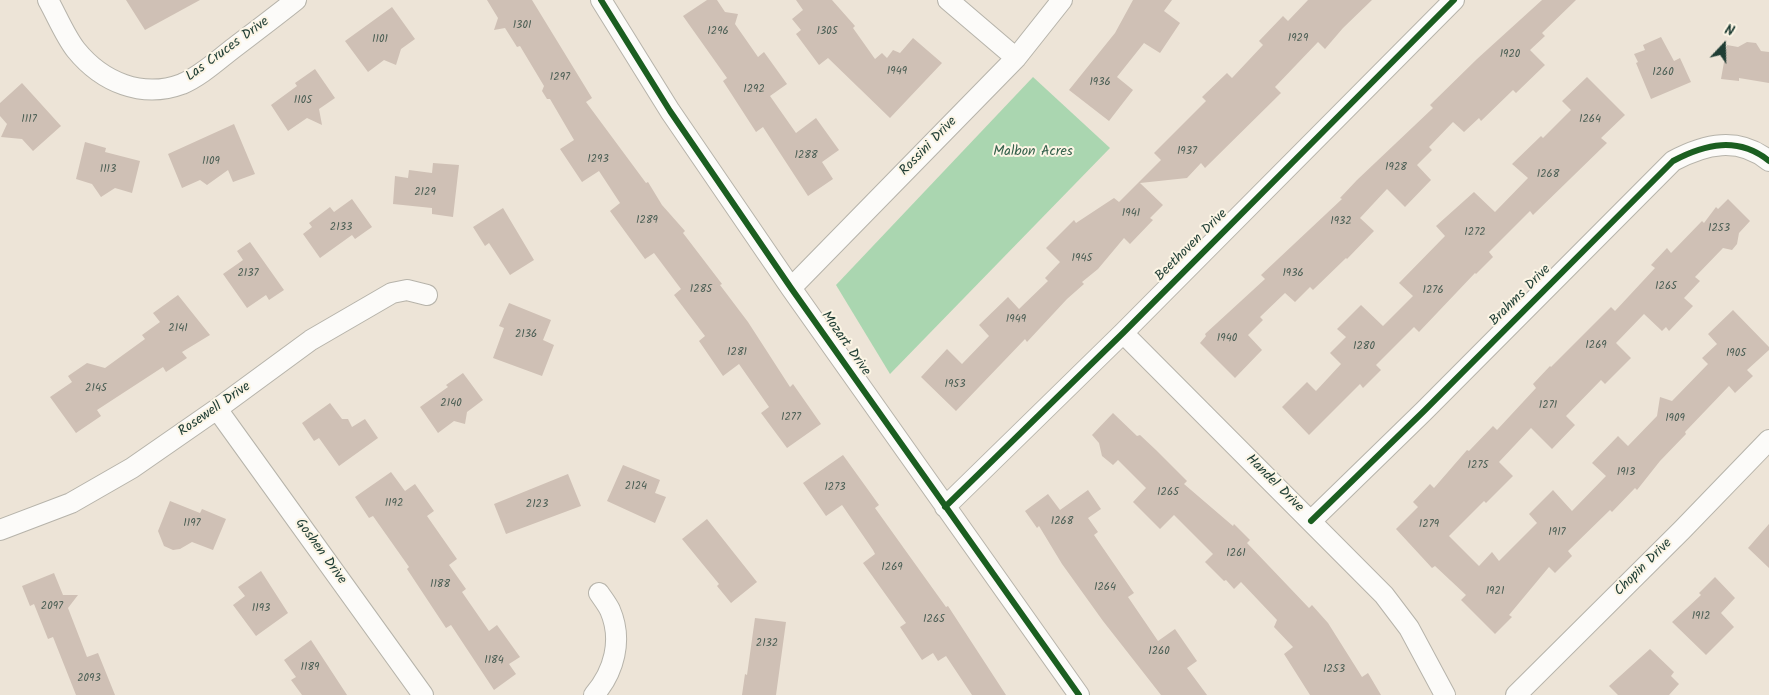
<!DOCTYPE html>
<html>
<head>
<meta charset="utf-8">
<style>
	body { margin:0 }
	#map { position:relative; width:1769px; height:695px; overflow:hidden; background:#ede4d7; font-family:Kalam,sans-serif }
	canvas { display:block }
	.north { position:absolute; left:1699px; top:20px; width:50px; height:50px; -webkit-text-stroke:4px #fcf5e5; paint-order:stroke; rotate:21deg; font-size:14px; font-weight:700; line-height:20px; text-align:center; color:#1f3d34 }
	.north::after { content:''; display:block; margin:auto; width:18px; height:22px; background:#1f3d34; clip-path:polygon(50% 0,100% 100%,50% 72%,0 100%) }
</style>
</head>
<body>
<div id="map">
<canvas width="1769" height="695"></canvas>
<div class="north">N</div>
</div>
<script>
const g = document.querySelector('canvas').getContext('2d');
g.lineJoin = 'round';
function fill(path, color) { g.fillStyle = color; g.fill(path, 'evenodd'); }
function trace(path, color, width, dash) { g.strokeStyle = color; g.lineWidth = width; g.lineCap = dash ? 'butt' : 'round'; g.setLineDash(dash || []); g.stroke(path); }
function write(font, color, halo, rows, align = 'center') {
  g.font = font + ' Kalam,sans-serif'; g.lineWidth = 4; g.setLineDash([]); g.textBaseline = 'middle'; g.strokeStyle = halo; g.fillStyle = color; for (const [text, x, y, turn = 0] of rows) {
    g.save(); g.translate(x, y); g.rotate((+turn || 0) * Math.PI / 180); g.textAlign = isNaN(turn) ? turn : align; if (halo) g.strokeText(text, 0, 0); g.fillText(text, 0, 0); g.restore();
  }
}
fill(new Path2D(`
	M1033,77L1110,148L890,374L836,285Z`), '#aad6b0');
fill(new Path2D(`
	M126,0H200L145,30Z
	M487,0H532L592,98L586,102L646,183L648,182L662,205L685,231L683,233L722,284L720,285L748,322L790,387L793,384L821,424L787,448L761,413L769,407L739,364L723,376L699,341L705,336L674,295L681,289L654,253L645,259L610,211L620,203L599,171L582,182L560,149L574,140L550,99H547L542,91L544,86L520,46L517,47L505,28L494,30L498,18Z
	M707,0H717L725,12L738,14L735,24L758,57L764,52L787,84L770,96L796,133L816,118L839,150L822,162L833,179L808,196L763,127L756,132L723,81L727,78L683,16Z
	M796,0H832L855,26L853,28L875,59L882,53L887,58L893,50L900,53L913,38L942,63L890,118L828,58L819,65L796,34L801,30L792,19L803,10Z
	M1133,0H1172L1164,11L1180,23L1160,53L1144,43L1117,77L1133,90L1109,121L1069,90L1115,33Z
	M1308,0H1372L1343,28L1325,49L1318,42L1275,87L1281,93L1205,168L1201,163L1187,178L1140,183L1163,205L1150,218L1153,220L1130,244L1124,238L1098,269L1082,282L1084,284L1067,299L1027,342L1025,339L956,411L921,377L947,349L962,364L989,336L979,325L1008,297L1019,309L1048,281L1045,278L1060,262L1046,248L1074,220L1076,223L1114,198L1119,202L1161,160L1154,153L1206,101L1202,97L1227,73L1232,78L1263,45L1259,41L1283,16L1288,21Z
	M1542,0H1576L1542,33L1545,36L1530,50L1545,65L1516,93L1513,90L1481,121L1479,118L1464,132L1453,122L1429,147L1432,150L1417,165L1431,180L1405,207L1387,189L1360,218L1374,231L1347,259L1346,258L1313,290L1310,287L1295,302L1285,293L1260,317L1263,320L1248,335L1262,350L1235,378L1200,343L1206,336L1205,334L1265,279L1261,275L1342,199L1340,198L1357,180L1433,108L1430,105L1477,59Z
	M392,7L415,39L401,49L396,65L384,60L368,72L345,41Z
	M1661,37L1674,61L1680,58L1691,82L1651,99L1636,63L1638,62L1634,54L1645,50L1643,45Z
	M1747,42L1756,43L1761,51L1769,52V83L1739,78V81L1721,79L1727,45L1738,47Z
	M315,69L335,98L319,109L322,125L307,118L288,131L271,105L297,86L295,83Z
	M1587,77L1625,115L1601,138L1607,143L1533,215L1530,211L1489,252L1493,257L1476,274L1475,273L1419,332L1414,327L1376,365L1381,370L1363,388L1360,384L1309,435L1282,407L1307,382L1316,391L1341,364L1330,353L1346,337L1337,329L1361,305L1383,326L1413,296L1399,283L1445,236L1436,226L1474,192L1495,212L1528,178L1512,164L1541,136L1543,138L1571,110L1562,101Z
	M22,83L61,126L33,151L22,139L1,137L7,124L0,116V103Z
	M234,124L255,174L233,182L228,170L207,185L200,180L182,188L168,154Z
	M85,142L106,148L105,152L140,161L132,193L115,188L101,197L92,184L76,179Z
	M433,163L459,165L453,217L432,214V208L393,204L395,176L408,178L409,170L432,173Z
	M352,199L372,227L355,239L352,235L320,258L303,234L312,227L309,223L330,207L334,212Z
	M1728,199L1750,221L1739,233L1737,244L1732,250L1723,248L1695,277L1700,281L1684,298L1693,306L1669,331L1666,327L1662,331L1644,314L1616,343L1631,358L1605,384L1601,380L1566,416L1575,425L1552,449L1531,428L1499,462L1513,476L1486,503L1484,501L1449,536L1479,566L1492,552L1499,561L1537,523L1529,514L1553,490L1572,511L1606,476L1592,463L1618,436L1628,446L1657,416L1660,397L1672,401L1708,364L1702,358L1717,344L1708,334L1733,310L1769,347V350L1747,370L1753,376L1735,393L1729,386L1685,432L1686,434L1660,461L1637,490L1635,488L1612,512L1610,510L1568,551L1572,556L1555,573L1549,567L1509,615L1512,617L1495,634L1461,600L1466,595L1435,566L1432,568L1396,529L1418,507L1413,502L1430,484L1434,488L1467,450L1469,451L1493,426L1497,430L1536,388L1533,384L1550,366L1551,367L1611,307L1615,311L1655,268L1651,265L1667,248L1671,253L1702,221L1704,223L1716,207L1718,209Z
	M503,208L534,260L510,275L489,243L485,246L473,227Z
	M250,242L284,290L269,300L266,295L247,308L223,274L243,260L237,251Z
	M178,295L210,335L182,352L187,358L166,372L163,367L97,410L101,416L76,433L50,397L72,382L68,376L87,363L105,368L145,339L142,335L160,322L153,313Z
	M509,303L551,320L543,340L554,345L542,376L493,358L504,328L499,326Z
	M463,373L483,400L467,412L465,424L454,421L438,433L420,407L448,387L446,385Z
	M330,403L342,419H348L352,427L365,419L378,438L339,466L319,438L314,441L302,423Z
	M1113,413L1137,436L1140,435L1156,450L1187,481L1184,484L1233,526L1234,524L1250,540L1247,543L1309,608L1312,605L1328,623L1362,677L1368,673L1381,695H1310L1284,654L1293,647L1274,627L1277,620L1241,582L1234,589L1226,580L1224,581L1205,562L1213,554L1174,515L1160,529L1133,502L1146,488L1118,460L1113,465L1102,456L1099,443L1092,435Z
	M843,455L879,505L875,508L946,607L948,606L1006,695H972L946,656L938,661L933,653L922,660L900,627L906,623L863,563L875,554L873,550L842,505L826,516L803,483Z
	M623,465L660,480L655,493L666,497L655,523L607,501Z
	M391,472L405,491L415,484L434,511L427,516L457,559L449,565L466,589L462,592L489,631L497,625L520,657L509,664L516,674L494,690L451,625L446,628L407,569L409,567L373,516L369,518L355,497Z
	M568,474L581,506L506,534L494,504Z
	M1088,490L1101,509L1088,518L1098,532L1094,535L1134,593L1128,597L1158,641L1175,629L1197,661L1187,668L1207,695H1161L1103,621L1062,564L1039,526L1037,528L1025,511L1048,494L1060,510Z
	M170,501L200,513L202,509L226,519L213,550L192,542L180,549L173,550L164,546L158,531Z
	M707,519L757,582L731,603L717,586L719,584L682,539Z
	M1769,524V568L1748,548Z
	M261,571L288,613L256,636L233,605L245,596L238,587Z
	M54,573L63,595H78L68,608L87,657L98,653L115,695H76L53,637L48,639L34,604L30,606L22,586Z
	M1715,577L1735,598L1721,613L1734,627L1706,655L1672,622L1701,595L1699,593Z
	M755,618L786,622L776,695H742L745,674L747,675Z
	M311,640L347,695H302L291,680L296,677L284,660Z
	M1650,649L1674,672L1671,676L1679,684L1669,695H1618L1609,686Z`), '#cfc0b5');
const minor = new Path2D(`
	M48,0C57,16 65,36 76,50C102,82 142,99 182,84C201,76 219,59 235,47C256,31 276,16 296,0
	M601,0L670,111L791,288L1079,695
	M948,0L1016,58
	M791,288L1016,58L1062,0
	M1123,333L1384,595L1409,628L1445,695
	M217,409L423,695
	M945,507L1123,333L1454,0
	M1311,521L1424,411L1673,161C1705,144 1738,136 1769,161
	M0,530L71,503L132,468L217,409L311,340L392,293L407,290L427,295
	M594,695C614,672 623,640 610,610C607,604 603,599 599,593
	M1516,695L1682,530L1769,440`);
trace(minor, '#b6b3aa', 22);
trace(minor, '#fcfbf9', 20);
trace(new Path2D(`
	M601,0L670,111L791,288L1079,695
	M945,507L1123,333L1454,0
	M1311,521L1424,411L1673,161C1705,144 1738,136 1769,161`), '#1b5e20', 6);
write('11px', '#4b5e54', null, [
	["1301",522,26],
	["1296",718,32],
	["1305",827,32],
	["1929",1298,39],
	["1101",380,40],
	["1920",1510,55],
	["1949",897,72],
	["1260",1663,73],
	["1297",560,78],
	["1936",1100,83],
	["1292",754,90],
	["1105",303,101],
	["1117",29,120],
	["1264",1590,120],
	["1937",1187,152],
	["1288",806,156],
	["1293",598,160],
	["1109",211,162],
	["1928",1396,168],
	["1113",108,170],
	["1268",1548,175],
	["2129",425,193],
	["1941",1131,214],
	["1289",647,221],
	["1932",1341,222],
	["2133",341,228],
	["1253",1719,229],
	["1272",1475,233],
	["1945",1082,259],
	["2137",248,274],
	["1936",1293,274],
	["1265",1666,287],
	["1285",701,290],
	["1276",1433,291],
	["1949",1016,320],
	["2141",178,329],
	["2136",526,335],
	["1940",1227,339],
	["1269",1596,346],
	["1280",1364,347],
	["1281",737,353],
	["1905",1736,354],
	["1953",955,385],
	["2145",96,389],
	["2140",451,404],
	["1271",1548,406],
	["1277",791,418],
	["1909",1675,419],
	["1275",1478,466],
	["1913",1626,473],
	["2124",636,487],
	["1273",835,488],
	["1265",1168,493],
	["1192",394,504],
	["2123",537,505],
	["1268",1062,522],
	["1197",192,524],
	["1279",1429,525],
	["1917",1557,533],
	["1261",1236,554],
	["1269",892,568],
	["1188",440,585],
	["1264",1105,588],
	["1921",1495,592],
	["2097",52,607],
	["1193",261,609],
	["1912",1701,617],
	["1265",934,620],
	["2132",767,644],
	["1260",1159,652],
	["1184",494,661],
	["1189",310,668],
	["1253",1334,670],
	["2093",89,679]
]);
write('14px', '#1f3d34', '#fcf5e5', [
	["Las Cruces Drive",228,50,-36],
	["Rossini Drive",929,147,-46],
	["Beethoven Drive",1192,246,-45],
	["Brahms Drive",1521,296,-45],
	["Mozart Drive",845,344,55],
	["Rosewell Drive",215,410,-35],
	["Handel Drive",1274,484,45],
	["Goshen Drive",320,552,54],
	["Chopin Drive",1644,568,-45]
]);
write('14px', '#34604b', '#fcf5e5', [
	["Malbon Acres",1033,153]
]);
</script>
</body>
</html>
